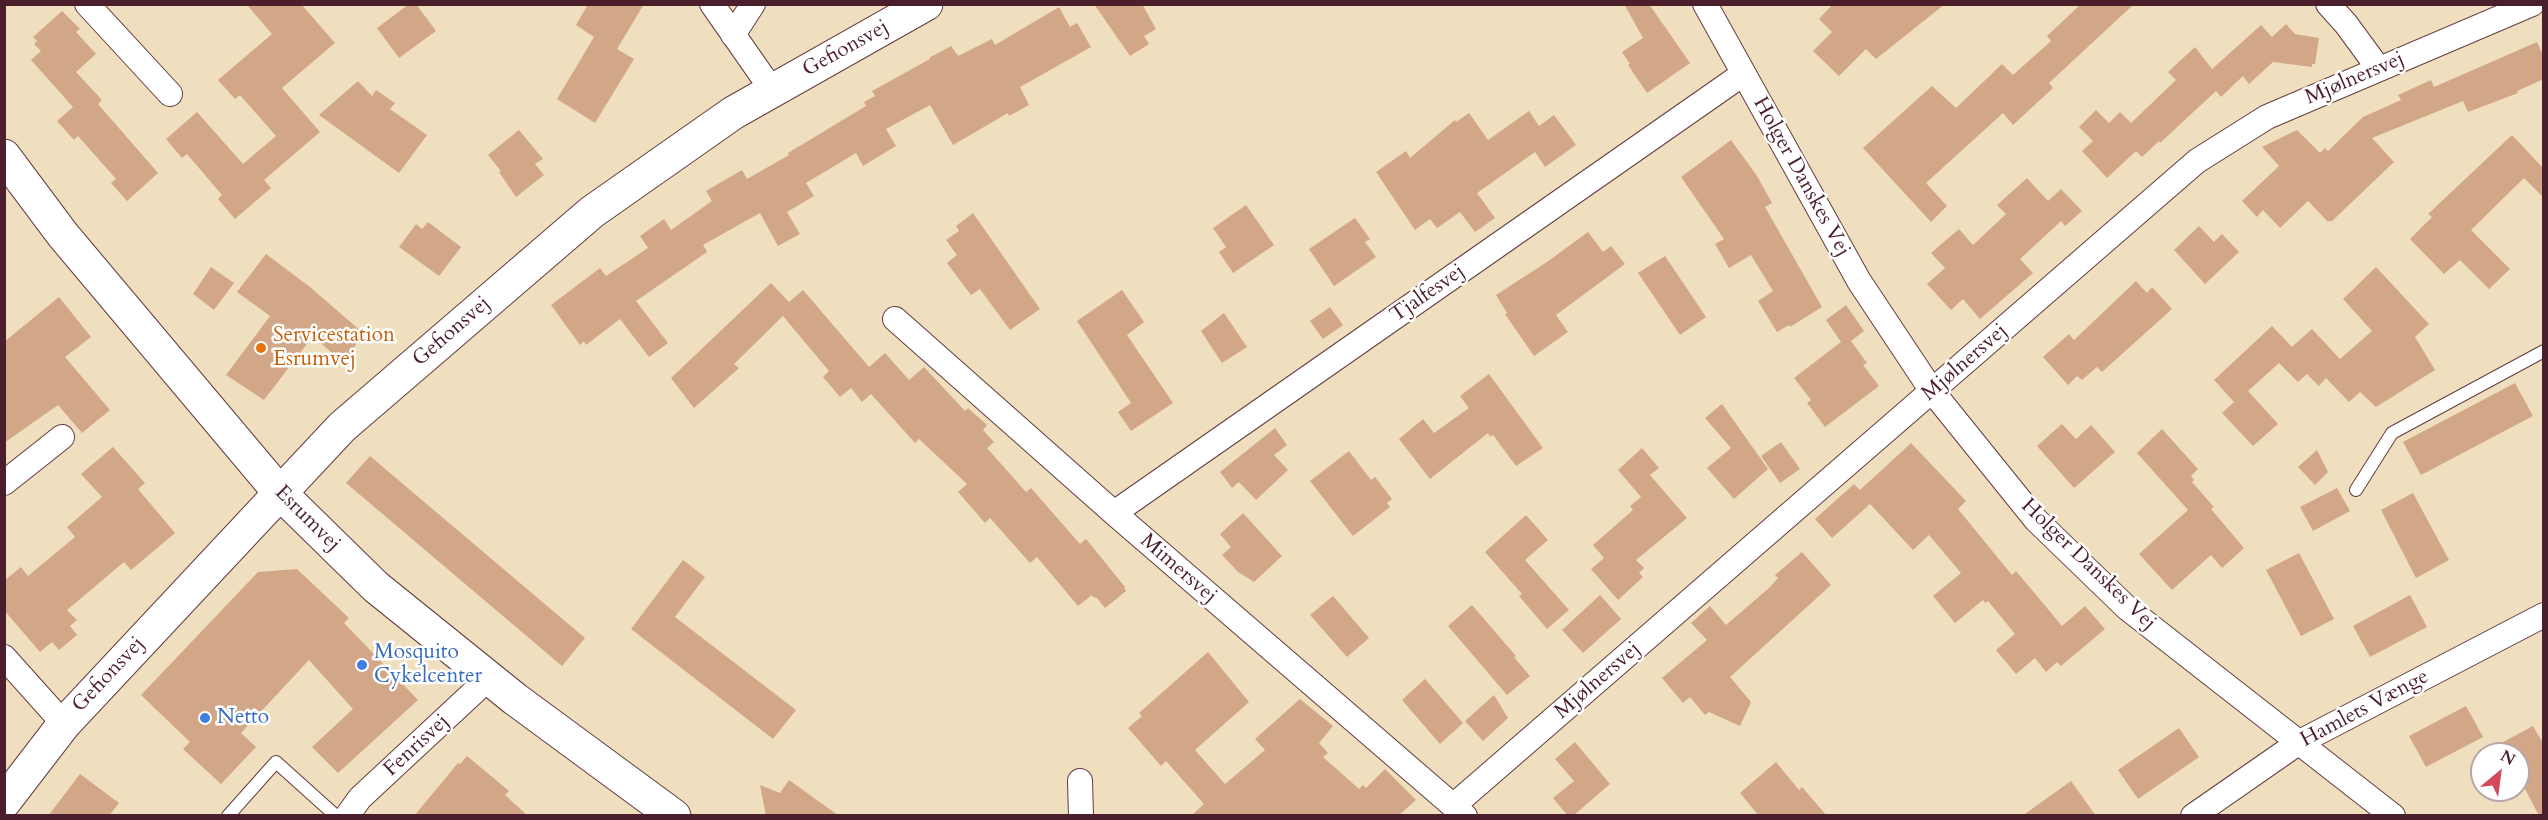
<!DOCTYPE html>
<html>
<head>
<meta charset="utf-8">
<style>
	body { margin:0 }
	#map { position:relative; width:2548px; height:820px; overflow:hidden; background:#f0dfbe; font-family:Cardo,serif }
	canvas { display:block }
	.frame { position:absolute; inset:0; border:6px solid #4a1f2b; pointer-events:none }
	.north { position:absolute; left:2470px; top:742px; width:60px; height:60px; box-sizing:border-box; background:#fff; border:2px solid #b7a5aa; border-radius:50%; rotate:29deg; font-size:16px; font-weight:700; line-height:24px; text-align:center; color:#4a1f2b }
	.north::after { content:''; display:block; margin:auto; width:21px; height:27px; background:#d1495b; clip-path:polygon(50% 0,100% 100%,50% 72%,0 100%) }
</style>
</head>
<body>
<div id="map">
<canvas width="2548" height="820"></canvas>
<div class="frame"></div>
<div class="north">N</div>
</div>
<script>
const g = document.querySelector('canvas').getContext('2d');
g.lineJoin = 'round';
function fill(path, color) { g.fillStyle = color; g.fill(path, 'evenodd'); }
function trace(path, color, width, dash) { g.strokeStyle = color; g.lineWidth = width; g.lineCap = dash ? 'butt' : 'round'; g.setLineDash(dash || []); g.stroke(path); }
function write(font, color, halo, rows, align = 'center') {
  g.font = font + ' Cardo,serif'; g.lineWidth = 5; g.setLineDash([]); g.textBaseline = 'middle'; g.strokeStyle = halo; g.fillStyle = color; for (const [text, x, y, turn = 0] of rows) {
    g.save(); g.translate(x, y); g.rotate((+turn || 0) * Math.PI / 180); g.textAlign = isNaN(turn) ? turn : align; if (halo) g.strokeText(text, 0, 0); g.fillText(text, 0, 0); g.restore();
  }
}
fill(new Path2D(`
	M409,4H416L436,31L399,58L377,28Z
	M588,4H644L617,49L634,59L595,123L557,99L594,37L576,25Z
	M1094,4H1142L1156,29L1144,36L1149,44L1130,56Z
	M1624,4H1649L1690,63L1647,93L1628,65L1630,64L1622,52L1643,38Z
	M1833,4H1945L1876,59L1866,49L1839,76L1813,51L1832,32L1819,19Z
	M2081,4H2134L2049,83L2053,88L2013,125L2003,113L1926,183L1947,206L1931,222L1863,148L1932,86L1956,108L2002,64L2013,75L2051,41L2047,36Z
	M247,5H302L335,43L282,88L320,132L264,180L271,188L235,219L218,199L222,195L187,154L182,158L166,139L197,112L243,164L276,136L240,95L235,99L218,80L272,34Z
	M1059,7L1070,27L1077,23L1091,47L1020,87L1029,105L1009,116L1008,113L953,145L930,105L886,129L896,146L863,166L856,153L806,183L814,196L787,212L800,234L778,246L760,213L703,245L707,252L636,301L668,343L649,357L620,319L586,345L584,341L580,345L551,305L600,268L606,276L648,248L640,236L664,219L671,230L712,201L706,191L742,170L747,179L789,155L788,153L866,106L864,102L875,96L872,91L930,59L929,58L951,46L958,56L992,39L995,45Z
	M62,11L80,29L76,32L96,54L76,72L102,100L98,104L158,173L127,201L111,183L116,179L78,136L74,140L57,121L73,107L31,60L41,51L34,44L37,41L33,37Z
	M2286,24L2295,34L2319,38L2315,64H2312V67L2273,62L2249,84L2243,76L2221,97L2216,91L2160,143L2159,141L2142,157L2136,151L2107,178L2082,151L2093,141L2079,127L2096,110L2109,123L2120,112L2131,123L2176,80L2168,72L2195,47L2212,69L2261,25L2272,37Z
	M2537,42L2544,57V79L2517,91L2518,93L2468,112L2463,101L2372,138L2394,162L2331,222L2330,220L2328,222L2308,201L2280,228L2263,210L2257,217L2242,201L2279,166L2262,147L2297,130L2320,153L2325,148L2328,151L2363,117L2401,100L2398,95L2431,80L2434,87Z
	M358,81L372,96L376,90L395,103L390,109L427,135L399,173L319,115Z
	M1529,111L1539,126L1554,115L1576,145L1545,167L1535,152L1477,193L1495,218L1475,232L1460,212L1437,228L1430,219L1415,230L1376,172L1406,151L1410,158L1455,120L1456,122L1469,113L1488,140Z
	M519,130L543,159L535,164L544,175L516,197L499,172L501,171L488,155Z
	M2512,135L2544,169V198L2524,178L2471,230L2510,269L2489,289L2460,260L2444,274L2410,239L2432,217L2428,214Z
	M1731,140L1757,176L1772,203L1765,207L1822,307L1790,327L1789,325L1777,332L1758,301L1773,291L1751,255L1729,268L1715,244L1724,239L1681,177Z
	M2027,178L2048,201L2061,189L2082,211L2065,226L2061,221L2020,259L2033,273L1980,319L1963,299L1951,310L1927,284L1945,268L1931,253L1959,229L1973,245L2006,214L1997,205Z
	M1246,205L1274,245L1233,273L1219,252L1226,247L1213,228Z
	M973,213L1040,309L1010,330L980,289L971,295L947,263L957,255L946,240L959,231L956,226Z
	M1355,218L1370,239L1365,242L1376,257L1334,286L1309,249Z
	M428,222L461,247L439,276L399,247L416,224L422,229Z
	M2199,226L2214,242L2222,234L2239,252L2205,284L2174,250Z
	M1588,232L1603,252L1611,246L1625,264L1556,315L1568,332L1534,356L1505,314L1507,313L1496,295L1547,262Z
	M266,254L310,287L363,333L344,364L313,336L264,400L226,375L270,316L237,292Z
	M1665,256L1706,317L1680,335L1638,273Z
	M211,267L234,283L214,310L193,294Z
	M2376,267L2429,324L2415,337L2435,370L2376,407L2360,392L2349,402L2326,378L2319,386L2307,374L2298,382L2279,363L2248,391L2278,424L2253,446L2222,413L2234,402L2214,380L2272,326L2292,347L2312,329L2340,359L2372,331L2343,299Z
	M2136,281L2147,293L2152,287L2172,309L2102,372L2097,367L2082,380L2077,376L2068,385L2043,357L2069,334L2074,340Z
	M771,283L789,302L803,290L869,367L885,353L909,380L924,367L965,411L968,408L987,425L983,430L994,442L987,448L1026,492L1031,488L1080,544L1086,539L1125,587L1124,588L1126,591L1105,608L1096,597L1094,598L1092,595L1078,606L1037,557L1030,563L990,518L985,523L958,492L967,484L919,439L915,443L871,394L862,402L851,388L840,397L823,377L829,371L783,316L734,364L739,368L694,408L671,378Z
	M1122,290L1144,322L1127,335L1173,403L1131,431L1118,412L1131,403L1077,321Z
	M59,297L91,337L65,357L110,410L82,433L58,405L4,443V342Z
	M1846,305L1864,331L1851,341L1867,363L1863,365L1879,386L1825,427L1807,403L1811,400L1794,378L1841,342L1826,320Z
	M1330,307L1343,325L1323,339L1310,321Z
	M1224,313L1247,347L1222,363L1201,331Z
	M1489,374L1543,448L1516,466L1493,435L1490,437L1488,433L1430,479L1399,439L1423,419L1434,433L1469,408L1460,396Z
	M2515,383L2533,416L2421,475L2403,442Z
	M1722,404L1768,469L1734,499L1707,468L1731,448L1705,418Z
	M2062,424L2076,439L2091,425L2115,452L2074,488L2037,446Z
	M1275,428L1287,445L1274,455L1288,470L1256,500L1239,482L1232,488L1220,472Z
	M2162,429L2198,469L2191,476L2194,480L2192,482L2214,507L2211,509L2244,548L2222,568L2211,555L2172,590L2139,554L2188,510L2137,453Z
	M1781,442L1800,469L1780,483L1761,456Z
	M1911,443L1966,501L1958,509L2012,575L2016,571L2062,626L2085,606L2105,629L2061,666L2057,662L2046,672L2035,658L2016,674L1996,650L2015,634L1988,601L1985,603L1983,600L1955,623L1933,596L1961,573L1929,535L1913,550L1870,504L1832,538L1815,519L1854,484L1860,490Z
	M113,447L145,483L138,489L175,533L131,570L124,562L67,610L77,620L70,626L77,635L59,650L52,642L40,652L4,610V581L21,567L28,576L75,537L67,527L102,497L81,474Z
	M1642,448L1659,468L1650,475L1687,518L1636,560L1644,568L1639,573L1643,577L1618,600L1591,569L1604,558L1593,545L1633,510L1630,506L1641,497L1618,470Z
	M2317,450L2328,472L2315,485L2298,467Z
	M1349,451L1371,480L1375,477L1392,499L1387,503L1390,507L1353,536L1310,481Z
	M370,456L585,638L562,666L346,483Z
	M2337,488L2350,511L2313,531L2300,507Z
	M2413,493L2449,560L2416,578L2381,510Z
	M1243,513L1282,556L1254,582L1238,572L1222,555L1231,547L1220,534Z
	M1526,515L1548,540L1525,560L1569,610L1547,629L1519,596L1522,594L1485,552Z
	M1802,552L1831,585L1730,677L1751,702L1740,726L1709,712L1705,715L1690,697L1683,703L1662,678L1707,640L1691,623L1710,606L1726,625L1769,588L1778,578L1775,575Z
	M2299,553L2334,619L2301,636L2266,570Z
	M683,560L705,577L675,617L796,710L773,739L631,629Z
	M297,569L349,618L344,623L418,700L338,773L312,747L353,709L309,660L241,733L256,747L221,784L183,749L190,742L141,695L258,572Z
	M1600,595L1621,619L1583,653L1562,630Z
	M2410,595L2427,627L2370,657L2353,626Z
	M1333,596L1369,638L1347,657L1310,615Z
	M1472,605L1516,656L1514,657L1530,676L1507,695L1448,626Z
	M1208,652L1249,702L1195,750L1225,784L1265,750L1255,739L1300,699L1333,726L1319,743L1328,753L1323,757L1359,789L1363,785L1366,788L1385,769L1416,800L1398,816H1191L1204,804L1166,761L1161,766L1128,728L1142,716L1139,713Z
	M1425,679L1463,723L1440,744L1402,700Z
	M1494,695L1508,718L1483,741L1465,721Z
	M2466,706L2483,737L2426,767L2409,736Z
	M2533,726L2544,745V816H2539L2518,775V754H2481Z
	M2179,728L2199,757L2138,799L2118,770Z
	M1575,742L1610,784L1573,816H1568L1553,798L1574,781L1555,759Z
	M467,756L509,791L505,795L528,816H414L458,763L460,764Z
	M1776,762L1799,790L1802,787L1827,816H1759L1740,793Z
	M80,774L119,803L109,816H48Z
	M789,780L839,816H766L760,785L780,793Z
	M2071,781L2096,816H2022Z`), '#d1a788');
const lane = new Path2D(`
	M2356,490L2392,433L2544,351
	M228,816L276,762L336,816`);
const street = new Path2D(`
	M87,4L170,94
	M712,4L772,90
	M1705,4L1859,281L1932,391L2036,520L2127,608L2393,816
	M2328,4L2346,24L2379,69
	M733,35L753,4
	M895,319L1114,513L1465,816
	M4,483L62,437
	M1114,513L1743,74
	M4,657L64,724
	M1080,781L1081,816
	M1453,806L2197,161L2267,117L2532,4
	M347,816L360,798L489,678
	M2193,816L2298,743L2544,615`);
const secondary = new Path2D(`
	M4,156L63,235L280,493L376,587L515,699L674,816
	M4,802L64,724L342,427L592,212L733,113L926,4`);
trace(lane, '#633c41', 14);
trace(street, '#633c41', 26);
trace(secondary, '#633c41', 35);
trace(lane, '#fff', 12);
trace(street, '#fff', 24);
trace(secondary, '#fff', 33);
for (const [x, y, r, color] of [
	[261,348,6,"#e8710a"],
	[362,665,6,"#3f7fe0"],
	[205,718,6,"#3f7fe0"]
]) { const dot = new Path2D(); dot.arc(x, y, r, 0, 2 * Math.PI); g.fillStyle = color; g.fill(dot); trace(dot, '#fff', 2); }
write('21px', '#4a1f2b', '#fff', [
	["Gefionsvej",846,49,-29],
	["Mjølnersvej",2355,79,-23],
	["Holger Danskes Vej",1801,177,61],
	["Tjalfesvej",1428,294,-35],
	["Gefionsvej",452,332,-41],
	["Mjølnersvej",1965,363,-41],
	["Esrumvej",307,519,45],
	["Holger Danskes Vej",2088,565,44],
	["Mimersvej",1178,569,41],
	["Gefionsvej",109,675,-47],
	["Mjølnersvej",1598,681,-41],
	["Hamlets Vænge",2365,709,-28],
	["Fenrisvej",417,746,-43]
]);
write('21px', '#c56008', '#fff', [
	["Servicestation",273,336],
	["Esrumvej",273,360]
], 'left');
write('21px', '#366cbe', '#fff', [
	["Mosquito",374,653],
	["Cykelcenter",374,677],
	["Netto",217,718]
], 'left');
</script>
</body>
</html>
